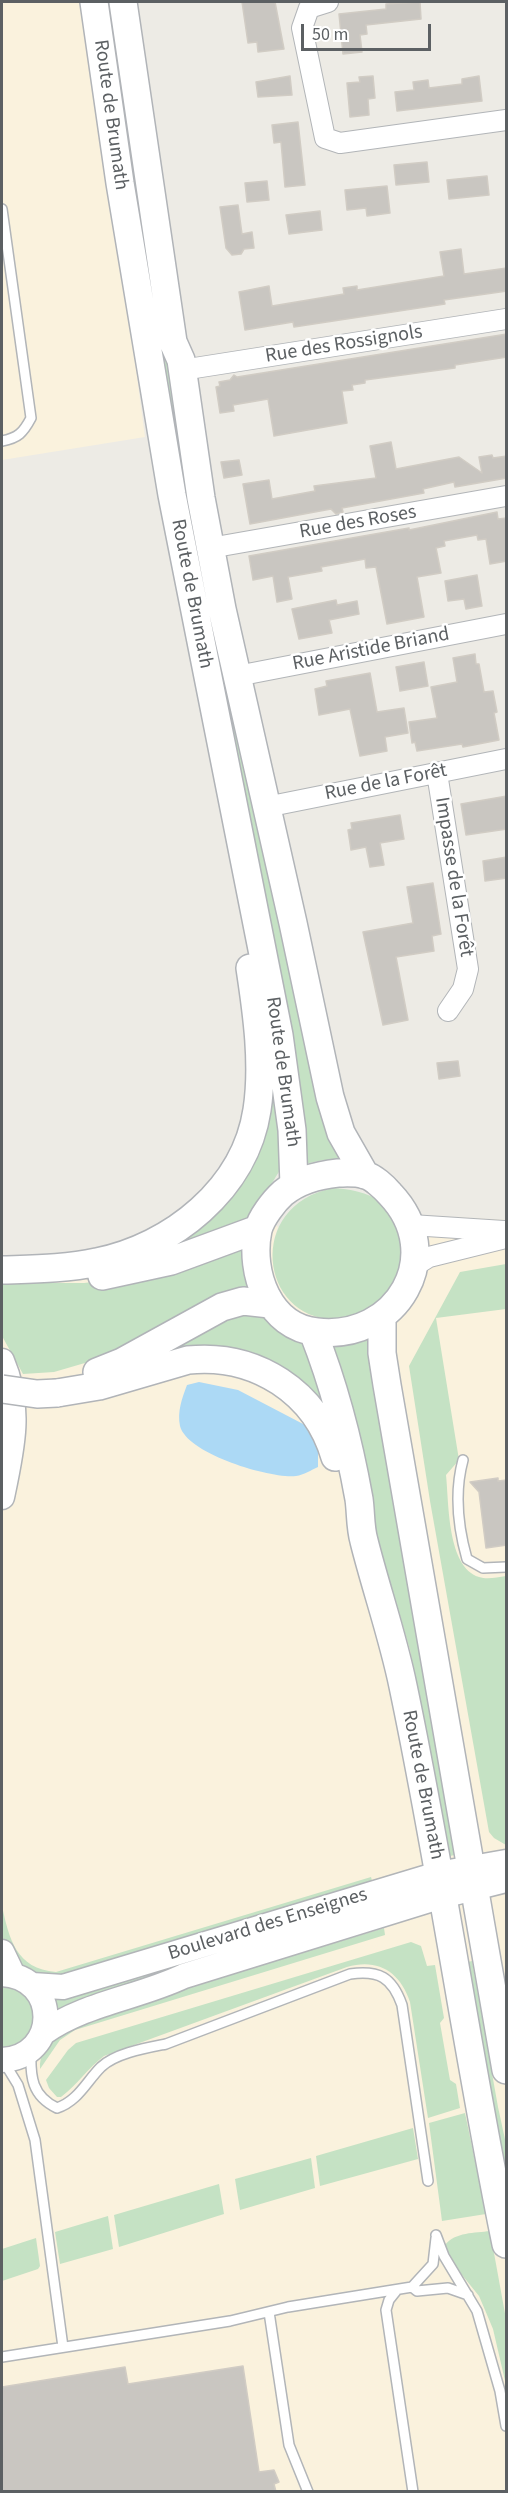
<!DOCTYPE html>
<html>
<head>
<meta charset="utf-8">
<style>
	body { margin:0 }
	#map { position:relative; width:508px; height:2493px; overflow:hidden; background:#edebe5; font-family:"Source Sans 3",sans-serif }
	canvas { display:block }
	.frame { position:absolute; inset:0; border:3px solid #5c6063; pointer-events:none }
	.scale { position:absolute; left:301px; top:24px; width:130px; height:27px; box-sizing:border-box; border:3px solid #5c6063; border-top:0; padding-left:8px; font-size:18px; line-height:21px; white-space:nowrap; color:#5c6063; -webkit-text-stroke:4px #fff; paint-order:stroke }
</style>
</head>
<body>
<div id="map">
<canvas width="508" height="2493"></canvas>
<div class="frame"></div>
<div class="scale">50 m</div>
</div>
<script>
const g = document.querySelector('canvas').getContext('2d');
g.lineJoin = 'round';
function fill(path, color) { g.fillStyle = color; g.fill(path, 'evenodd'); }
function trace(path, color, width, dash) { g.strokeStyle = color; g.lineWidth = width; g.lineCap = dash ? 'butt' : 'round'; g.setLineDash(dash || []); g.stroke(path); }
function write(font, color, halo, rows, align = 'center') {
  g.font = font + ' "Source Sans 3",sans-serif'; g.lineWidth = 5; g.setLineDash([]); g.textBaseline = 'middle'; g.strokeStyle = halo; g.fillStyle = color; for (const [text, x, y, turn = 0] of rows) {
    g.save(); g.translate(x, y); g.rotate((+turn || 0) * Math.PI / 180); g.textAlign = isNaN(turn) ? turn : align; if (halo) g.strokeText(text, 0, 0); g.fillText(text, 0, 0); g.restore();
  }
}
fill(new Path2D(`
	M2,2H112L106,143L145,437L2,460Z
	M212,1177L278,1227L274,1240L278,1282L283,1292L301,1309L404,1245L454,1217L506,1220V2491H2V1259L42,1258L102,1249L144,1233L191,1204Z`), '#faf2dd');
fill(new Path2D(`
	M102,2H117L341,1160H323L305,1164L204,618Z
	M274,1063L281,1168C275,1179 253,1214 244,1220C222,1236 178,1246 152,1251L196,1223Z
	M333,1188C350,1189 367,1192 381,1202C391,1209 405,1243 404,1255C403,1261 394,1290 390,1295C387,1299 361,1317 356,1318C351,1320 343,1319 338,1319C261,1323 243,1206 333,1188Z
	M245,1244L250,1286L208,1304L102,1358L54,1372L23,1374L2,1336V1283H84L120,1279Z
	M506,1264V1309L436,1318L459,1460L446,1475C449,1503 447,1567 479,1577C488,1580 497,1577 506,1576V1845L494,1838L489,1832L430,1501L409,1366L460,1272Z
	M261,1309L300,1340L310,1353L331,1418L272,1368L135,1369L228,1312Z
	M369,1340L459,1854L450,1856L410,1650L377,1537L331,1347H340Z
	M371,1877L373,1884L61,1979H43L21,1967L3,1944L2,1906C9,1938 16,1969 56,1972Z
	M378,1904L180,1965L158,1980L57,2011L54,1998Z
	M384,1928L385,1935L75,2030L60,2040L40,2069C39,2042 61,2032 81,2020Z
	M411,1942L421,1946L427,1966L435,1965L444,2018L440,2023L450,2080L456,2084L460,2108L428,2118L410,2002C400,1972 378,1958 347,1967L104,2056C88,2068 77,2085 61,2097H57L49,2088L46,2080L68,2050L76,2043Z
	M472,1961L498,2107L506,2144V2175L468,1962Z
	M2,1984C44,1988 45,2042 2,2049Z
	M465,2113L486,2214L442,2221L429,2123Z
	M413,2128L418,2159L320,2186L316,2156Z
	M311,2158L315,2188L240,2210L235,2179Z
	M219,2184L224,2214L119,2247L114,2215Z
	M108,2216L113,2249L60,2264L55,2232Z
	M490,2231L506,2319V2385L493,2329L485,2310L479,2296L454,2265L445,2245C455,2232 475,2233 490,2231Z
	M36,2238L40,2266L38,2269L2,2281V2249Z`), '#c5e2c4');
fill(new Path2D(`
	M199,1382L238,1390L305,1425L318,1449V1467C311,1470 304,1475 296,1476C271,1479 187,1454 180,1426C177,1412 182,1398 187,1385Z`), '#acd9f5');
const building = new Path2D(`
	M242,2H275L284,49L258,52L257,42L248,43Z
	M420,2L421,19L366,25L367,34L360,35L362,52L343,54L339,14L386,9V4Z
	M290,76L292,95L258,97L256,82Z
	M373,76L375,98L368,99L369,115L350,117L347,83L360,82L359,77Z
	M479,76L482,101L397,111L395,92L414,90L413,82L428,80L429,88L462,84V79Z
	M298,122L305,185L285,187L281,142L274,143L272,125Z
	M427,162L429,182L396,185L394,165Z
	M487,176L489,195L449,199L447,180Z
	M267,181L269,200L247,202L245,183Z
	M387,186L390,213L367,216L366,208L347,210L345,190Z
	M238,205L242,234L252,232L254,248L244,249L241,254L232,255L226,248L220,207Z
	M320,211L322,230L289,234L286,215Z
	M461,249L464,274L507,268V291L444,300L445,304L294,327L293,322L245,330L239,292L269,286L272,306L344,294L343,288L357,286V290L444,276L440,252Z
	M507,334V357L455,365V368L365,380V383L352,385L353,390L342,391L347,423L274,436L268,399L233,405L234,411L220,413L216,387L220,386L219,382L230,380L234,375L237,377Z
	M391,442L396,469L459,457L482,473L479,457L492,455L493,458L507,456V478L455,487L454,482L423,489L424,493L342,508L343,512L336,514L331,509L250,524L243,484L269,480L272,499L315,491L314,486L376,478L370,446Z
	M239,460L242,475L224,478L221,462Z
	M497,512L498,519L507,518V561L490,564L486,539L478,540L477,535L444,541L445,546L436,548L441,573L417,577L424,617L387,624L376,567L366,568L365,559L321,567L322,571L288,577L292,599L277,602L273,576L253,580L249,556L409,528V530Z
	M477,575L482,606L466,609L464,599L448,601L445,581Z
	M336,600L337,605L357,601L359,614L329,620L332,633L299,639L292,609Z
	M475,654L476,664H479L484,692L493,691L497,712L494,713L499,740L463,747L462,744L417,751L415,742L412,743L409,722L437,718L431,687L457,682L453,658Z
	M424,662L428,686L400,691L396,667Z
	M370,673L377,712L404,708L408,733L385,737L387,751L360,756L350,709L319,715L315,689L327,686L326,681Z
	M507,796V829L466,835L461,804Z
	M400,815L404,839L380,843L384,865L370,867L366,847L351,850L348,830L352,829L351,823Z
	M507,857V878L485,881L483,861Z
	M433,883L441,934L432,936L434,951L396,957L408,1020L383,1025L363,932L413,923L407,887Z
	M458,1061L460,1076L439,1079L437,1063Z
	M498,1478V1481L507,1480V1545L486,1548L479,1492L470,1482Z
	M243,2366L259,2472L274,2470L279,2482L274,2484L276,2492H2V2387L125,2367L128,2384Z`);
fill(building, '#c9c6c1');
trace(building, '#d1ccc4', 1.5);
const service = new Path2D(`
	M2,209L31,418C23,433 18,438 2,441
	M463,1460C454,1493 458,1527 467,1559L483,1568L506,1567
	M31,2051C30,2077 32,2096 57,2108C78,2101 86,2082 101,2067C116,2053 146,2048 166,2044L350,1974C379,1970 392,1977 402,2005L428,2181
	M4,2062L18,2085L35,2140L63,2347
	M436,2235L444,2256L477,2311L500,2391L506,2426
	M412,2287L433,2264L436,2238
	M397,2290L389,2300L386,2310L413,2492
	M269,2312L289,2445L308,2492
	M2,2357L230,2321L288,2307L412,2287L417,2291L448,2288L468,2295`);
const minor = new Path2D(`
	M328,2L309,8L302,28L325,138L340,143L506,120
	M182,370L506,319
	M210,548L506,496
	M237,676L506,624
	M437,773L468,969L463,989L448,1011
	M266,807L506,759
	M411,1225L504,1231
	M413,1267L429,1257L506,1238`);
const tertiary = new Path2D(`
	M2,1361C22,1407 12,1450 2,1497
	M2,1952L13,1975
	M2,1974C60,1977 60,2057 2,2060
	M32,1985L63,1987L438,1874L506,1862
	M43,2033C85,2003 138,1998 184,1976L442,1896L506,1880`);
const secondary = new Path2D(`
	M94,2L120,183L172,495L279,1035L292,1130L294,1185
	M123,2L173,342L181,360L201,498L222,609L293,923L330,1097L341,1133L365,1175
	M338,1173C346,1173 357,1172 365,1175C373,1177 384,1187 390,1194C448,1255 397,1341 317,1332C269,1327 249,1273 258,1230C261,1218 274,1201 283,1193C299,1180 318,1175 338,1173Z
	M2,1270C33,1269 66,1269 97,1262C172,1247 245,1189 257,1110C264,1065 257,1014 250,968
	M102,1276L171,1261L258,1229
	M382,1317V1353L387,1385L506,2070
	M313,1332C334,1385 349,1443 359,1499C361,1513 360,1527 364,1541C376,1589 393,1637 403,1686C442,1871 468,2059 506,2244
	M97,1372L122,1362L222,1307L243,1301L270,1304
	M57,1393L99,1386L188,1360C256,1353 316,1392 335,1457`);
trace(service, '#b2b5b8', 12);
trace(minor, '#b2b5b8', 22);
trace(tertiary, '#b2b5b8', 27);
trace(secondary, '#b1b4b8', 30);
trace(service, '#fff', 9);
trace(minor, '#fff', 20);
trace(tertiary, '#fff', 24);
trace(secondary, '#fff', 27);
const secondaryBridge = new Path2D(`
	M2,1389L37,1394L57,1393`);
trace(secondaryBridge, '#b1b4b8', 30, []);
trace(secondaryBridge, '#fff', 27);
write('20px', '#5c6063', '#fff', [
	["Route de Brumath",110,115,82],
	["Rue des Rossignols",344,345,-9],
	["Rue des Roses",358,523,-10],
	["Route de Brumath",191,594,79],
	["Rue Aristide Briand",371,650,-11],
	["Rue de la Forêt",386,783,-11],
	["Impasse de la Forêt",453,877,81],
	["Route de Brumath",282,1072,82],
	["Route de Brumath",422,1785,79],
	["Boulevard des Enseignes",268,1925,-17]
]);
</script>
</body>
</html>
